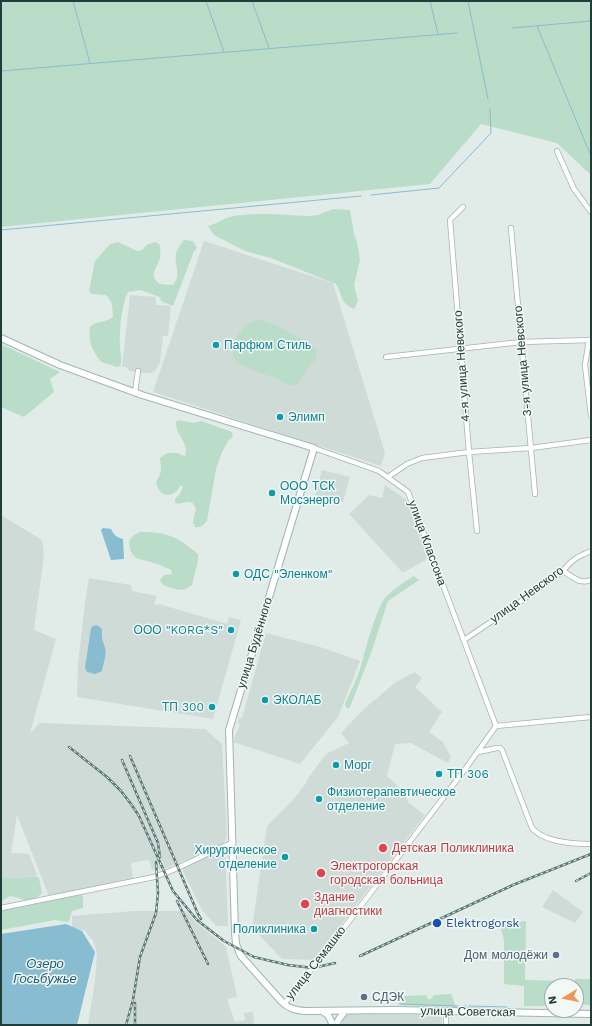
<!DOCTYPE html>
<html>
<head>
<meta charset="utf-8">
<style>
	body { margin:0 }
	#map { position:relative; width:592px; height:1026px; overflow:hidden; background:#e1ece8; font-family:"Work Sans",sans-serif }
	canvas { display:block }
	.frame { position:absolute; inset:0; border:2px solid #213c39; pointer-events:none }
	.north { position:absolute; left:544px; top:978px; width:40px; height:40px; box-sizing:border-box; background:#f1f8f6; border:1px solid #9eadaa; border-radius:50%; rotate:260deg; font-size:11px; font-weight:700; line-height:16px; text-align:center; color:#213c39 }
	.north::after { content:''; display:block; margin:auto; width:14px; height:18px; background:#f39458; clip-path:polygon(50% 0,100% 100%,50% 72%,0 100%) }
</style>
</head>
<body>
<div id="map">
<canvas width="592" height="1026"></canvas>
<div class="frame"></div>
<div class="north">N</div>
</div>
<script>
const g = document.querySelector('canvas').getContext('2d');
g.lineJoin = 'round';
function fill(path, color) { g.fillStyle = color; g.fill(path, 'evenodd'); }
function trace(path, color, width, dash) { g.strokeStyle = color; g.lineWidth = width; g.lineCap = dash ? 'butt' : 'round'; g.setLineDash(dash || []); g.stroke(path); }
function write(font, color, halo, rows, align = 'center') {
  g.font = font + ' "Work Sans",sans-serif'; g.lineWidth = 3; g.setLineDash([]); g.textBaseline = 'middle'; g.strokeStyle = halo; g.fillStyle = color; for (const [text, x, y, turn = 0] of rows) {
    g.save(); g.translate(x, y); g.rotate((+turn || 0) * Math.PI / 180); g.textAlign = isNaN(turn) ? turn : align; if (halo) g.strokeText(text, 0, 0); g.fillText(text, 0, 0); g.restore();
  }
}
fill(new Path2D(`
	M204,241L333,283L385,453L381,466L153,392Z
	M130,295L156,297V305L171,306L168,336H163L160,363L154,372L151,373H142L129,371L126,367H122Z
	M322,470L350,477L343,502L315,495Z
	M385,485L408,501L428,554L426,560L404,572H402L349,514L369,495L382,498Z
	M1,515L42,540L44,555L34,630L56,639L30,733L40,723L205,729L222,744L227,837L224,843L216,848L166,868L152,870L149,860L131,863L133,880L49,896L17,815L11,853L29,854L37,875L1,882Z
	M89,578L131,585L132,591L157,596L154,604L158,605L159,604L227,624L229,617L241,620L213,719L77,697L78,664L85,603Z
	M266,633L320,647L360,661L338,717L300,764L233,742L240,724L238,723L239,718H242Z
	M415,672L422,678L415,687L442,712L429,732L443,742L451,757L448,763L411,743L395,744L387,776L403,791L409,803L425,815L314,960L282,959L252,928L267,826L291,802L307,782L306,781L326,754L349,743L341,733L365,708L396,682Z
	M225,847L228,926H216L202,910L183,871L184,866Z
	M553,890L583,912L575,923L542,907Z
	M134,911H186L198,924L226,947L237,997L227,999L235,1022L245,1020L244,1013L253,1012L254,1025H88L95,981L97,953L93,941L85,931L72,927V916Z
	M345,1014L442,1015V1025H342Z`), '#cfdbd7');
fill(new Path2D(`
	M1,1H591V175L557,143L481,124L430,184L1,227Z
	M333,209L350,210L354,234L357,242L360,260L354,285L358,301L354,309C338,301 344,297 336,284L271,258L245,251L214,235L208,226C217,224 225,217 234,216C259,212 284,215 309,216L318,215Z
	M184,240L193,241L197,248L194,251L173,306L161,301L160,297L140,290L128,292C121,307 119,331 120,347C120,354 123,359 120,366L117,367L101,362C92,349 88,343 90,327C97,320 106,323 113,317L112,304L108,297L105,295L92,294L89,291L95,261L110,244L118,242L137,251L142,250L148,244L156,242L160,245C160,249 161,253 160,258C157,268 148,276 160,284L173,285C182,275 174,266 176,254C177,249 181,244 184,240Z
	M257,320C273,320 302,340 317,349L316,358L303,376L299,383C297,385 294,386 291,385C286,385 283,382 280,380C269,375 242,369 235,359C230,351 234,342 238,335C242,329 249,322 257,320Z
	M1,344L60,372L50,379L54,392L24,417L1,407Z
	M178,420L193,423L201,421L232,432L233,436L228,441L222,452L216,469L207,521C203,525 201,528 195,527L193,522L196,509L193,503C186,500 181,505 175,503V499L180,494L183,487L181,485C179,488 176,493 172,494C163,498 157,489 156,482C163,471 161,470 160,458L167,453H179L181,455L185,456C190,443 175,435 176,422Z
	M140,532C167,532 177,536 198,554V561L192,585L186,589L178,590L163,585L160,580L164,575L172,574L171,570C166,568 161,565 157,564C141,558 130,562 129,541L134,535Z
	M414,576L419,580L388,601L371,653L350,707L347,709L345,704C351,690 359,676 362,662C366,647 376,610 385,598C394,589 403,582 414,576Z
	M35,876L39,878L42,893C28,906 24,898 10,896L1,902V878H20Z
	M81,894L83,897V908L72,911L69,921L67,922L55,920L1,930V909Z
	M526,921L525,980L565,981V986H552V1006H524V986L504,984V941L500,924Z
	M575,979H591V1005L576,1004Z
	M451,994L456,1007L400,1005L405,996L426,995L428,999H431L434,995Z`), '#b9ddc8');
fill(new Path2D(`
	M103,528L111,529C114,535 116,537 123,539L124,559L111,560L101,530Z
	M97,625L102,629C101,639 103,640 105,648C107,655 103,664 102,671L95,674L87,672L85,668L91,628L93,626Z
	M66,924L82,931L95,952L77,1025H1V934Z`), '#88bcd1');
trace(new Path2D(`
	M73,1L90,63
	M206,1L224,52
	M252,1L269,48
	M430,1L438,34
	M468,1L488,99
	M537,26L591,156
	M512,28L591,21
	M1,71L457,33
	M371,195L439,188L491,133L490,108
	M1,230L361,196
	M399,1004L429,1005
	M430,1005L458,1006
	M462,1006H466
	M469,1006L507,1007`), '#88bcd1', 1);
const street = new Path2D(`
	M557,151L574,189L591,212
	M463,207L450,220L469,452L477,531
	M511,228L535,494
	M589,340L585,365L591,416
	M386,357L521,342L591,340
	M135,392L138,371
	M314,448L379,471L408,492L496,726
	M388,477L407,464L422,458L469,452L531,448L591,440
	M563,571C572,576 580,585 591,580
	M464,640L510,609L563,571C571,560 579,556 591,551
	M496,726L591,717
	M478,752L497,748H500L502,750L532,828C544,842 573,844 591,844
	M1,908L154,877C181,869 205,853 232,843
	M284,1004L350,920L466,768L496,726
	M446,1011V1025`);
const secondary = new Path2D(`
	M1,338L60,365L142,395L314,448L229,730L235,932L236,944L241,956L282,1002C289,1009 295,1010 305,1011L396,1010L591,1014
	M322,1011L328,1015L333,1025
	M336,1025L339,1019L345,1011`);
trace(street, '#a4b4b0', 6);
trace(secondary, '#9fb7b2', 8);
trace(street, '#fff', 4.5);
trace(secondary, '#fff', 6);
const rail = new Path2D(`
	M69,747L107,777L121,791L131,804L139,816L173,891L197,920L224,941L254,957L288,965L313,968L335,963
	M130,756L198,914L201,919
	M122,760L158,843L160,857
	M576,881L591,873
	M177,901L208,964
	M360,956L513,885L591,854
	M126,1025L133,1000L140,957L156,913L158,893L156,862
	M135,1025V1003`);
trace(rail, '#5b7874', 2.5);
trace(rail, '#f1f8f6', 1, [3]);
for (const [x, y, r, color] of [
	[216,345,4,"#0f9aa8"],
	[280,417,4,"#0f9aa8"],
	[272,493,4,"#0f9aa8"],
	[236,574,4,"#0f9aa8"],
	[231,630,4,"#0f9aa8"],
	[265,700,4,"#0f9aa8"],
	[212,707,4,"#0f9aa8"],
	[336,765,4,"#0f9aa8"],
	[439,774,4,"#0f9aa8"],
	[319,799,4,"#0f9aa8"],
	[383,848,5,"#e0444e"],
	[285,857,4,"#0f9aa8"],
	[321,873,5,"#e0444e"],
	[305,904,5,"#e0444e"],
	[437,923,5,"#1a4fb4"],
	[314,929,4,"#0f9aa8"],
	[556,955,4,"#5c6f8a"],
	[364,997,4,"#5c6f8a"]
]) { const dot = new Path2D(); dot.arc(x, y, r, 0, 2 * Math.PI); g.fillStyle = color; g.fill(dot); trace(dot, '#f1f8f6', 1.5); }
write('12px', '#0d838f', '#f1f8f6', [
	["Парфюм Стиль",224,345],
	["Элимп",288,417],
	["ООО ТСК",280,486],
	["Мосэнерго",280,500],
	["ОДС \"Эленком\"",244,574],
	["ООО \"KORG*S\"",223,630,"right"],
	["ЭКОЛАБ",273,700],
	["ТП 300",204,707,"right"],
	["Морг",344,765],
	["ТП 306",447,774],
	["Физиотерапевтическое",327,792],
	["отделение",327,806],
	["Хирургическое",277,850,"right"],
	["отделение",277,864,"right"],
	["Поликлиника",306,929,"right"]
], 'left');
write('12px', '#213c39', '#f1f8f6', [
	["3-я улица Невского",523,361,-95],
	["4-я улица Невского",462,366,-94],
	["улица Классона",427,543,70],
	["улица Невского",527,595,-36],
	["улица Будённого",255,643,-73],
	["улица Семашко",316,963,-52],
	["улица Советская",468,1012,1]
]);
write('12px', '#be3a42', '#f1f8f6', [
	["Детская Поликлиника",392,848],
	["Электрогорская",330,866],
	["городская больница",330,880],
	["Здание",314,897],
	["диагностики",314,911]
], 'left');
write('12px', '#164399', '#f1f8f6', [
	["Elektrogorsk",446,923]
], 'left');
write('12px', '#4e5e75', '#f1f8f6', [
	["Дом молодёжи",548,955],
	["СДЭК",372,997,"left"]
], 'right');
write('italic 13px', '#1b5c79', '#f1f8f6', [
	["Озеро",45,964],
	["Госьбужье",45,979]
]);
</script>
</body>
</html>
